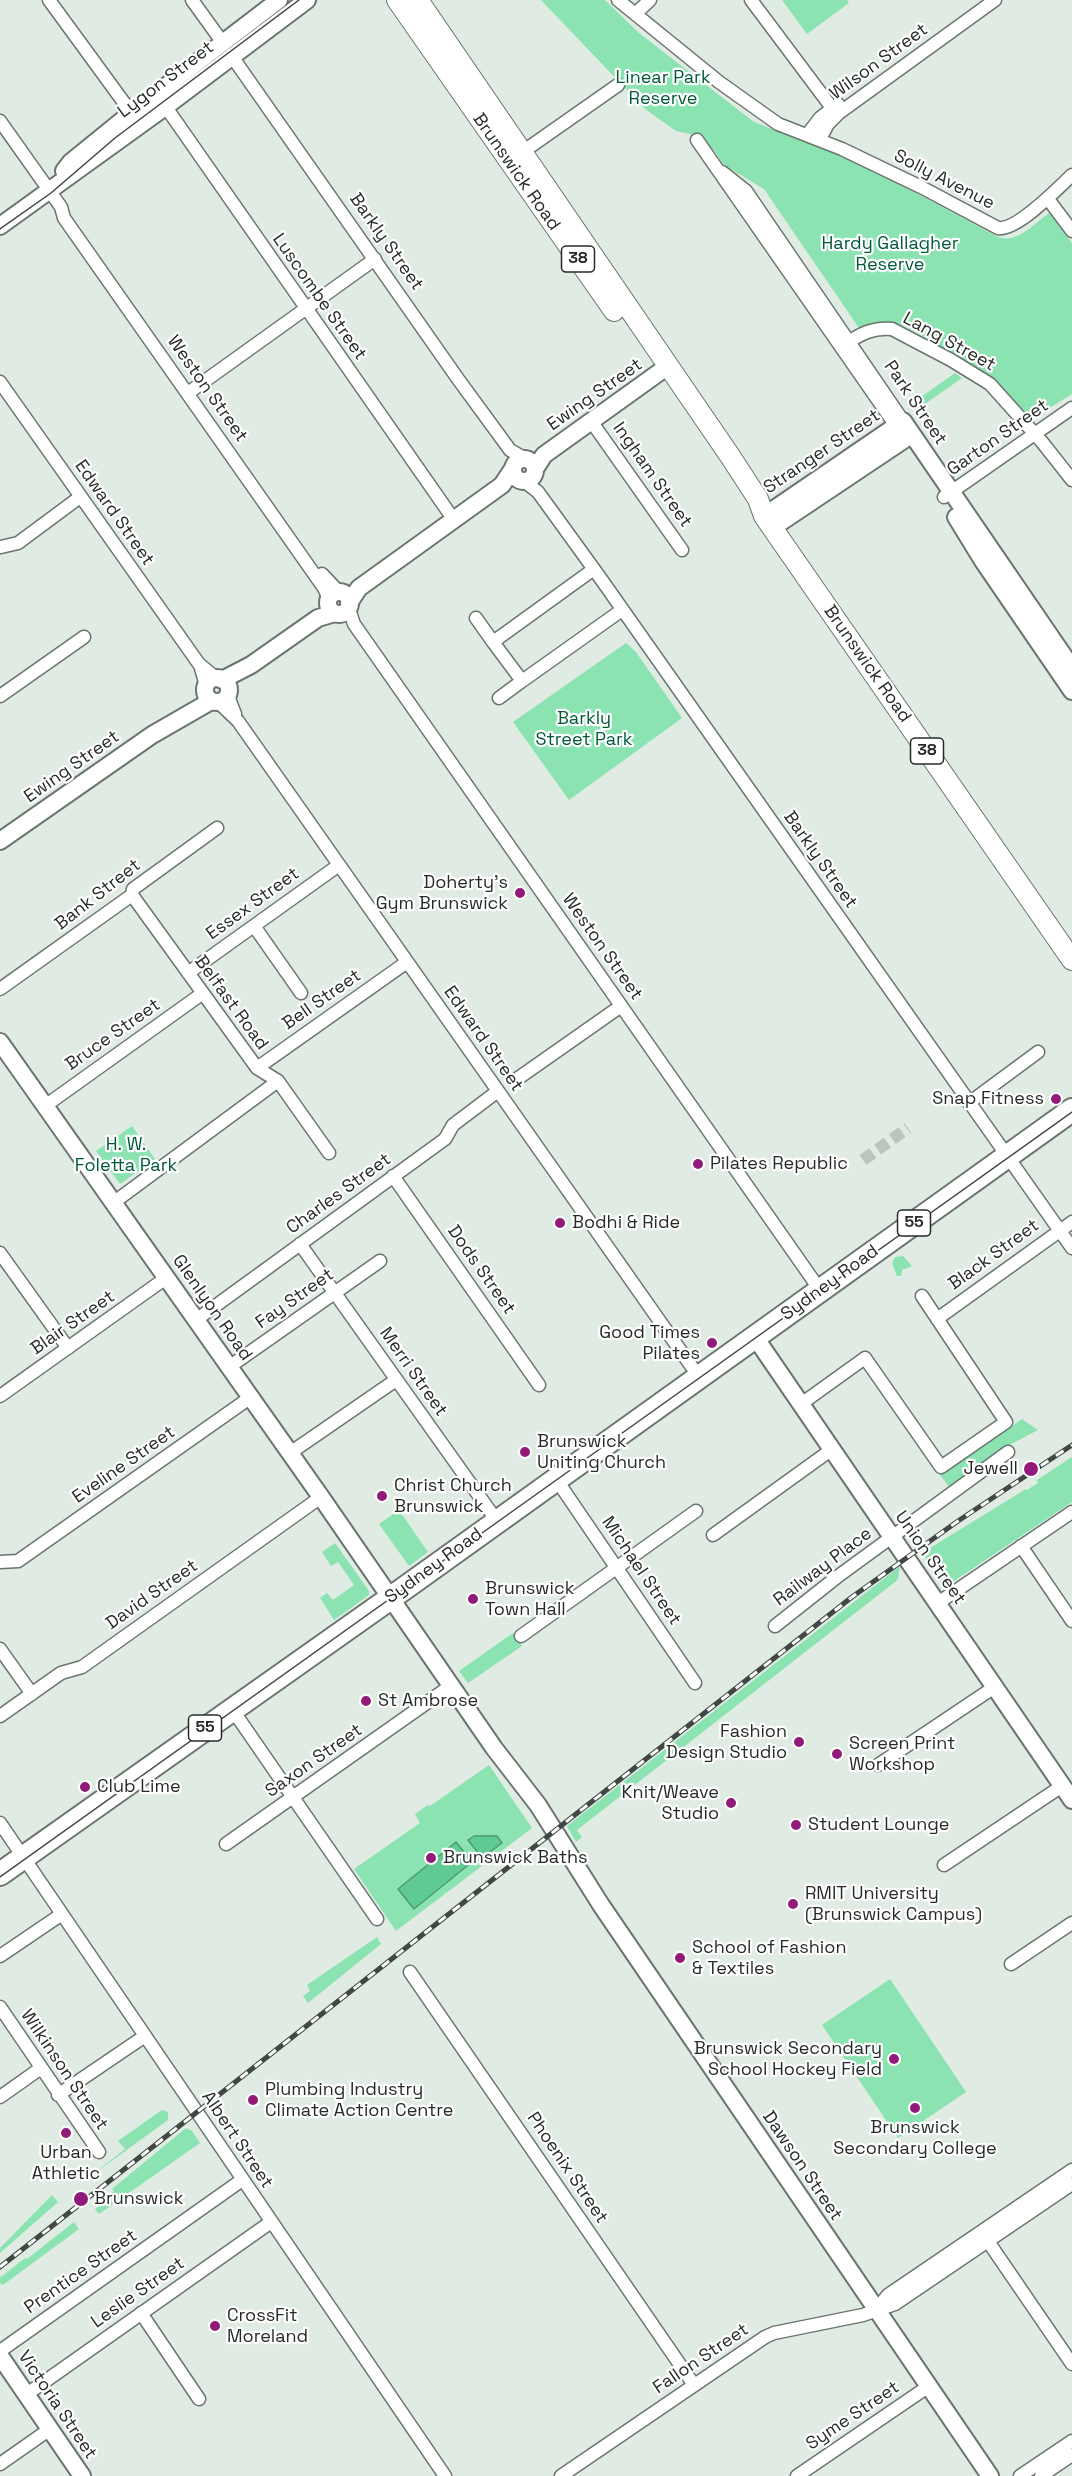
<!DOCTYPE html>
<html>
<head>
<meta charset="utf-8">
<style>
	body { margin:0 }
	canvas { display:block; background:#e0ebe4 }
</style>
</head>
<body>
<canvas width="1072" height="2476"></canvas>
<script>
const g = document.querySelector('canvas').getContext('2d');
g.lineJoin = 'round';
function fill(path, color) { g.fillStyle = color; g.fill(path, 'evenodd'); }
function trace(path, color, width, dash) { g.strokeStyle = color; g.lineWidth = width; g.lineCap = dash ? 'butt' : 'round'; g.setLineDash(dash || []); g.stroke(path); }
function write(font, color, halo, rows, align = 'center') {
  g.font = font + ' "Space Grotesk",sans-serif'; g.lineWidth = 4.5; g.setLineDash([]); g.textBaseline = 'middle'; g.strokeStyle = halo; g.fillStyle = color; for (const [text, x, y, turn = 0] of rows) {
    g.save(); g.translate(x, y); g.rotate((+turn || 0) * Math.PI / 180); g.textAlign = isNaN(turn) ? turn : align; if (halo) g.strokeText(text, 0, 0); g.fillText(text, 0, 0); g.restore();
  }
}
fill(new Path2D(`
	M541,0H605L639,33L754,122L832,152L901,185L998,237C1017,244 1035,223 1049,213L1072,243V394L1029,421C1001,385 965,359 924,337C915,332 905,325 895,323C883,320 870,324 859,328L764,189L724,165L714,150L690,134L676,131L645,109Z
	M782,0H847L849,3L807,34Z
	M955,373L962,378L915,411L911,404Z
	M626,643L636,652L682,718L569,800L513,722Z
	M132,1126L155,1159L120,1184L96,1151Z
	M903,1256L912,1266L902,1270L901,1276H897L892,1263L895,1257Z
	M1022,1419L1038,1430L1011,1444L952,1491L940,1475Z
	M1072,1457V1502L945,1587L922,1553L1026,1489L1027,1490L1038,1483L1037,1480Z
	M399,1510L428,1552L409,1566L379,1524Z
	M335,1543L369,1591V1595L334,1620L320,1598L327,1593L333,1600L354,1585L338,1562L331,1566L322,1552Z
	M900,1566L898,1579L895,1582L577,1830L582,1837L576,1842L567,1826Z
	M513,1633L522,1646L468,1683L459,1671Z
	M489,1765L532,1828L396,1931L354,1869L420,1823L415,1814L428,1805L430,1806Z
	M377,1937L381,1944L308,2003L303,1996L310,1991L307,1985Z
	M890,1979L966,2092L898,2138L822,2025Z
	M162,2110L168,2112V2120L88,2178L82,2171L86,2168L92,2175L125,2149L118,2141Z
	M186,2128L192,2131L200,2143L99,2214L95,2209L100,2205L97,2201L107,2193L109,2195L114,2191L112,2189Z
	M52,2195L58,2202L0,2253V2248Z
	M74,2222L79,2229L3,2285L0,2283V2276L1,2277L25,2258L27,2259Z`), '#8ae3b1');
const water = new Path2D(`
	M474,1836H497L502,1843L482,1858L468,1840Z
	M456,1842L472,1862L414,1909L398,1889Z`);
fill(water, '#5fca92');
trace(water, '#4e9a72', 1.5);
trace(new Path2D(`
	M863,1160L908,1128`), '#bbc5be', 12, [12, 6]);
const street = new Path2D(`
	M49,0L125,104L135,110
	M192,0L223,43
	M618,0L719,82L778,124L842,149L921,187L998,228C1017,231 1058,188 1072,175
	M751,0L832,108
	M635,14L650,0
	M231,55L458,379L510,450L524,458
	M161,100L454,520
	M0,121L61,207L64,218L324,588L329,599
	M807,135L820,118L838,104
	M820,139L828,124L839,113L995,0
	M697,140L896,426
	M521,153L618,85
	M722,172L746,191L903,421
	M1048,199L1072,231
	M844,345C860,334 873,327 892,329L951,360L990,384L1042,442L1072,480
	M0,382L199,664L216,678
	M188,393L375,259
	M591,421L682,550
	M524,481L538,492L601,579L1072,1248
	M944,497L1072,408
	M1,547L18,543L80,497
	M594,569L493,642L522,681L622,610
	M322,574L339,592
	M348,606L354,624L820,1290
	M476,618L493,642
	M200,665L206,685
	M0,696L84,637
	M228,696L235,714
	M499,698L522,681
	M218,702L238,721L699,1377
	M132,895L257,1068L278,1081L329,1153
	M254,926L301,993
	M188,973L339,865
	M0,989L132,895L133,889L217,828
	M257,1068L407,962
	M517,1079L621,1006
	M969,1103L1038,1052
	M45,1106L203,993
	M393,1176L539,1385
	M113,1203L278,1081
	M300,1244L497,1521
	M0,1253L68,1348
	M937,1319L1072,1222
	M196,1320L445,1139L453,1125L498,1091
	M229,1367L380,1261
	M0,1396L166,1278
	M801,1404L865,1358L941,1467L1006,1422L922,1296
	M290,1453L396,1380
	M556,1479L695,1683
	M713,1535L831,1450
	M1021,1546L1072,1621
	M0,1562L18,1561L251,1397
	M938,1603L1072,1512
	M775,1626L837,1577L1008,1452
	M521,1636L696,1511
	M0,1649L32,1694
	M232,1709L377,1919
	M0,1716L61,1673L82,1667L321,1497
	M878,1765L996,1686
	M0,1823L445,2476
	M226,1844L452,1685
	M944,1865L1062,1786
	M0,1956L62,1914
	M1011,1964L1072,1923
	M410,1972L694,2385
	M0,2007L99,2152
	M58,2095L145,2036
	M0,2097L41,2068
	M983,2234L1072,2364
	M876,2310L888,2295L1072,2170
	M141,2313L199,2399
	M0,2351L242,2180
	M27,2394L271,2222
	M0,2464L50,2429
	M561,2476L765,2337L774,2333L863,2315L895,2304L1072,2184
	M797,2476L929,2386
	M1020,2476L1072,2441
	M1041,2476L1072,2455`);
const secondary = new Path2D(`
	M64,171L71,162L135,110L279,0
	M0,226L165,107L307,0
	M513 470a11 11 0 1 1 22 0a11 11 0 1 1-22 0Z
	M535,469L544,455L668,366
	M764,516L903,421L1072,668
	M956,517L983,561L1072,691
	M772,528L905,439
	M328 603a11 11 0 1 1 22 0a11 11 0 1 1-22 0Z
	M349,603L359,588L502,485L512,470
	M205 690a12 12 0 1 1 24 0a12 12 0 1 1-24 0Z
	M222,680L251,665L318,618L335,613
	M0,841L152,735L211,701
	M0,1042L321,1497L494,1748L538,1805L601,1905L990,2476
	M755,1337L1072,1800
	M0,2356L82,2476`);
const primary = new Path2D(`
	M397,0L614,311
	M418,0L730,456L758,499L764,516L1072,960`);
const highway = new Path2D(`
	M0,1874L402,1590L1072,1110`);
trace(street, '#6b756f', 15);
trace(secondary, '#6b756f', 20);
trace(primary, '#6b756f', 22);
trace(highway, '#6b756f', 26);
trace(street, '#fff', 12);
trace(secondary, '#fff', 16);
trace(primary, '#fff', 20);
trace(highway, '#fff', 22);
trace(new Path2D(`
	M0,229L51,193L115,138L299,0
	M0,1877C358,1623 714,1366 1072,1112`), '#414743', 1.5);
const rail = new Path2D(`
	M0,2267L852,1597L958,1521L1072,1445`);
trace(rail, '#414743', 5);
trace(rail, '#fff', 3, [9]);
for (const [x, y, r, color] of [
	[520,893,6,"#921b79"],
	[1056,1099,6,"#921b79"],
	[698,1164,6,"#921b79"],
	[560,1223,6,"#921b79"],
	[712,1343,6,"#921b79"],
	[525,1452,6,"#921b79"],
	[1031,1469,8,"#921b79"],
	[382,1496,6,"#921b79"],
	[473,1599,6,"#921b79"],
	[366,1701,6,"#921b79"],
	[799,1742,6,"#921b79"],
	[837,1754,6,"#921b79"],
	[85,1787,6,"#921b79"],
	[731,1803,6,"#921b79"],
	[796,1825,6,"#921b79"],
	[431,1858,6,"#921b79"],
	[793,1904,6,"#921b79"],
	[680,1958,6,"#921b79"],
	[894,2059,6,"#921b79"],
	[253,2100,6,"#921b79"],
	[915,2108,6,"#921b79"],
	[66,2133,6,"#921b79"],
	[81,2199,8,"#921b79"],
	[215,2326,6,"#921b79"]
]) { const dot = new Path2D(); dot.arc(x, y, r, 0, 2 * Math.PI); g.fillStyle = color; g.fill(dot); trace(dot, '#fff', 2); }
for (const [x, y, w] of [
	[578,259,33],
	[927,751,33],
	[914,1223,33],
	[205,1728,33]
]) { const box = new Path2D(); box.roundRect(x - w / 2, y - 13, w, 26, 4.5); g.fillStyle = '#fff'; g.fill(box); trace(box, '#262b28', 1.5); }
write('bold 16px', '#262b28', null, [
	["38",578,259],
	["38",927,751],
	["55",914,1223],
	["55",205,1728]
]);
write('18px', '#262b28', '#fff', [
	["Wilson Street",879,62,-36],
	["Lygon Street",166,80,-37],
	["Brunswick Road",516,172,55],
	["Solly Avenue",944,180,27],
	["Barkly Street",386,242,55],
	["Luscombe Street",319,297,55],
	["Lang Street",949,342,29],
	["Weston Street",207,389,55],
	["Ewing Street",595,395,-35],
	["Park Street",915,403,56],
	["Garton Street",998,438,-35],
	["Stranger Street",822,452,-34],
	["Ingham Street",652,475,55],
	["Edward Street",114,513,55],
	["Brunswick Road",867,664,55],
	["Ewing Street",72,767,-35],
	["Barkly Street",820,860,55],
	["Bank Street",98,895,-38],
	["Essex Street",253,904,-36],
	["Weston Street",602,947,55],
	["Bell Street",322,1000,-35],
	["Belfast Road",231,1003,54],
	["Bruce Street",113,1035,-35],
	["Edward Street",483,1039,55],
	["Charles Street",339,1194,-36],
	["Black Street",994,1255,-36],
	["Dods Street",481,1270,55],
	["Sydney Road",830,1283,-36],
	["Fay Street",295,1299,-35],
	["Glenlyon Road",212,1308,55],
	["Blair Street",73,1323,-35],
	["Merri Street",413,1372,55],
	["Eveline Street",124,1465,-35],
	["Union Street",930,1558,55],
	["Sydney Road",434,1566,-36],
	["Railway Place",823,1567,-37],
	["Michael Street",641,1571,56],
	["David Street",152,1595,-35],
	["Saxon Street",314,1761,-35],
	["Wilkinson Street",64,2070,56],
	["Albert Street",237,2140,56],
	["Dawson Street",802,2166,56],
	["Phoenix Street",567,2168,56],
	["Prentice Street",81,2272,-35],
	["Leslie Street",138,2293,-35],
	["Fallon Street",701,2359,-34],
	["Victoria Street",57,2405,56],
	["Syme Street",853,2416,-34]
]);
write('18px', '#015a37', '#fff', [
	["Linear Park",663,78],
	["Reserve",663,99],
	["Hardy Gallagher",890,244],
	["Reserve",890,265],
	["Barkly",584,719],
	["Street Park",584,740],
	["H. W.",126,1145],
	["Foletta Park",126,1166]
]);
write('18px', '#262b28', '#fff', [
	["Doherty's",508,883,"right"],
	["Gym Brunswick",508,904,"right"],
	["Snap Fitness",1044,1099,"right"],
	["Pilates Republic",710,1164],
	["Bodhi & Ride",572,1223],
	["Good Times",700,1333,"right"],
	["Pilates",700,1354,"right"],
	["Brunswick",537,1442],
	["Uniting Church",537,1463],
	["Jewell",1018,1469,"right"],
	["Christ Church",394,1486],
	["Brunswick",394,1507],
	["Brunswick",485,1589],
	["Town Hall",485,1610],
	["St Ambrose",378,1701],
	["Fashion",787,1732,"right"],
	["Design Studio",787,1753,"right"],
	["Screen Print",849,1744],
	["Workshop",849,1765],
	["Club Lime",97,1787],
	["Knit/Weave",719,1793,"right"],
	["Studio",719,1814,"right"],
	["Student Lounge",808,1825],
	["Brunswick Baths",443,1858],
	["RMIT University",805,1894],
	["(Brunswick Campus)",805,1915],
	["School of Fashion",692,1948],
	["& Textiles",692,1969],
	["Brunswick Secondary",882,2049,"right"],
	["School Hockey Field",882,2070,"right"],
	["Plumbing Industry",265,2090],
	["Climate Action Centre",265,2111],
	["Brunswick",915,2128,"center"],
	["Secondary College",915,2149,"center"],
	["Urban",66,2153,"center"],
	["Athletic",66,2174,"center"],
	["Brunswick",94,2199],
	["CrossFit",227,2316],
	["Moreland",227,2337]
], 'left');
</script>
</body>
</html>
